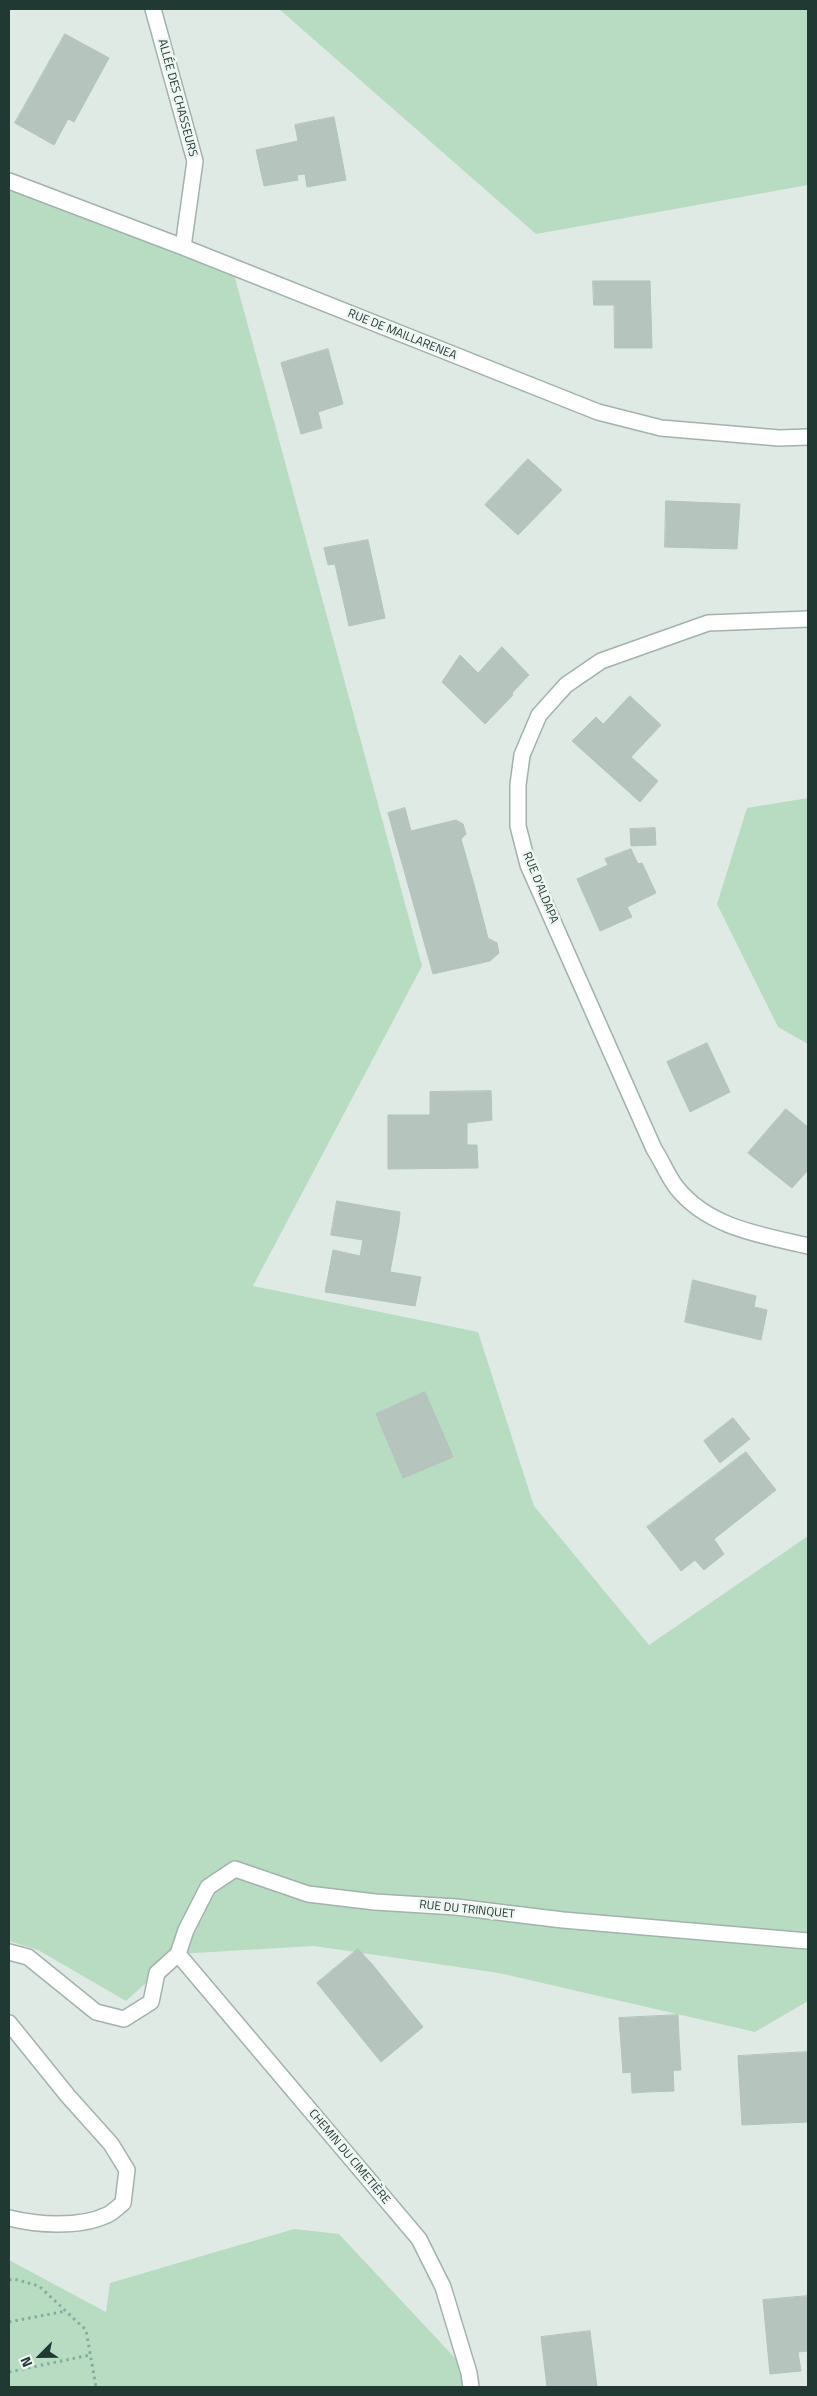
<!DOCTYPE html>
<html>
<head>
<meta charset="utf-8">
<style>
	body { margin:0 }
	#map { position:relative; width:817px; height:2396px; overflow:hidden; background:#dfeae5; font-family:"Titillium Web",sans-serif }
	canvas { display:block }
	.frame { position:absolute; inset:0; border:10px solid #203a33; pointer-events:none }
	.north { position:absolute; left:15px; top:2331px; width:50px; height:50px; -webkit-text-stroke:4px #f0f7f3; paint-order:stroke; rotate:247deg; font-size:14px; font-weight:700; line-height:20px; text-align:center; color:#203a33 }
	.north::after { content:''; display:block; margin:auto; width:18px; height:22px; background:#203a33; clip-path:polygon(50% 0,100% 100%,50% 72%,0 100%) }
</style>
</head>
<body>
<div id="map">
<canvas width="817" height="2396"></canvas>
<div class="frame"></div>
<div class="north">N</div>
</div>
<script>
const g = document.querySelector('canvas').getContext('2d');
g.lineJoin = 'round';
function fill(path, color) { g.fillStyle = color; g.fill(path, 'evenodd'); }
function trace(path, color, width, dash) { g.strokeStyle = color; g.lineWidth = width; g.lineCap = dash ? 'butt' : 'round'; g.setLineDash(dash || []); g.stroke(path); }
function write(font, color, halo, rows, align = 'center') {
  g.font = font + ' "Titillium Web",sans-serif'; g.lineWidth = 5; g.setLineDash([]); g.textBaseline = 'middle'; g.strokeStyle = halo; g.fillStyle = color; for (const [text, x, y, turn = 0] of rows) {
    g.save(); g.translate(x, y); g.rotate((+turn || 0) * Math.PI / 180); g.textAlign = isNaN(turn) ? turn : align; if (halo) g.strokeText(text, 0, 0); g.fillText(text, 0, 0); g.restore();
  }
}
fill(new Path2D(`
	M279,9H808V185L536,234Z
	M9,181L232,267L422,966L253,1286L478,1332L534,1506L649,1645L808,1536V2001L755,2032L499,1973L314,1946L178,1954L126,2001L38,1950L9,1941Z
	M808,798V1044L778,1027L717,904L747,808Z
	M294,2229L339,2234L469,2373L471,2387H9V2260L106,2312L110,2283Z`), '#b8dcc2');
const building = new Path2D(`
	M65,34L109,58L74,122L68,119L54,145L15,123Z
	M334,117L346,180L307,187L305,174L297,175L298,180L264,186L256,150L298,141L295,125Z
	M593,281H614L615,305H594Z
	M614,281H650L652,348H615Z
	M328,349L343,404L318,412L322,428L301,434L281,363Z
	M528,459L562,490L518,535L485,505Z
	M666,501L740,504L737,549L665,547Z
	M368,540L385,618L349,626L335,564L328,565L324,548Z
	M502,647L529,675L512,693L513,695L485,724L442,682L460,655L478,673Z
	M630,696L661,725L631,757L658,781L640,802L572,741L596,717L603,724Z
	M405,808L411,831L456,820L463,824L466,834L461,839L475,888L414,906L388,813Z
	M655,828L656,845L631,846L630,829Z
	M631,849L638,864L642,863L656,893L627,907L632,917L600,931L577,879L608,865L605,859Z
	M475,888L488,938L497,943L499,953L490,961L433,974L414,906Z
	M707,1043L730,1092L690,1112L667,1062Z
	M491,1091L492,1120L467,1123V1145H477L478,1168L388,1169V1115H430V1092Z
	M786,1109L808,1127V1170L792,1188L748,1153Z
	M337,1201L370,1207L368,1217L399,1223L390,1272L421,1277L415,1306L325,1292L333,1250L360,1256L363,1240L331,1235Z
	M370,1207L400,1212L399,1223L368,1217Z
	M693,1280L756,1296L754,1307L767,1310L761,1340L685,1322Z
	M425,1392L453,1457L403,1478L376,1414Z
	M733,1418L750,1439L720,1463L704,1441Z
	M746,1452L776,1490L714,1539L724,1554L704,1570L695,1560L681,1571L647,1527Z
	M358,1949L372,1964L330,1999L317,1983Z
	M372,1964L423,2027L381,2062L330,1999Z
	M678,2015L679,2038L670,2039L669,2025L640,2027L639,2017Z
	M639,2017L640,2027L669,2025L670,2039L679,2038L681,2070L646,2072L647,2092L632,2093L631,2072L623,2073L619,2018Z
	M808,2052V2122L742,2125L738,2056Z
	M673,2070L674,2091L647,2092L646,2072Z
	M808,2296V2351L798,2352L801,2371L770,2374L763,2300Z
	M590,2331L597,2387H547L541,2337Z`);
fill(building, '#b5c5be');
trace(building, '#b2c4bd', 1);
const service = new Path2D(`
	M9,1952L28,1957L96,2012L124,2019L151,2002L157,1973L178,1954
	M9,2023L68,2096L111,2144L127,2170L123,2203C118,2207 112,2213 107,2215C80,2228 37,2225 9,2218`);
const minor = new Path2D(`
	M153,9L195,161L183,247
	M9,181L183,247L598,412L661,428L779,438L808,437
	M808,619L708,623L601,661L566,685L539,715L522,755L518,785V826L528,865L654,1149C662,1161 668,1177 677,1188C709,1228 762,1235 808,1246
	M471,2387L469,2373L443,2287L419,2239L178,1954L186,1930L208,1887L235,1869L308,1894L375,1902L456,1907L563,1920L808,1941`);
trace(service, '#a2b2ac', 18);
trace(minor, '#a2b2ac', 18);
trace(new Path2D(`
	M9,2280L14,2279L39,2286L86,2330L96,2387
	M9,2322L66,2311
	M9,2372L90,2355`), '#80aea0', 3, [2.5, 4]);
trace(service, '#fff', 15);
trace(minor, '#fff', 15);
write('12px', '#203a33', '#f0f7f3', [
	["ALLÉE DES CHASSEURS",177,98,75],
	["RUE DE MAILLARENEA",402,335,22],
	["RUE D'ALDAPA",540,888,68],
	["RUE DU TRINQUET",467,1910,6],
	["CHEMIN DU CIMETIÈRE",349,2157,50]
]);
</script>
</body>
</html>
